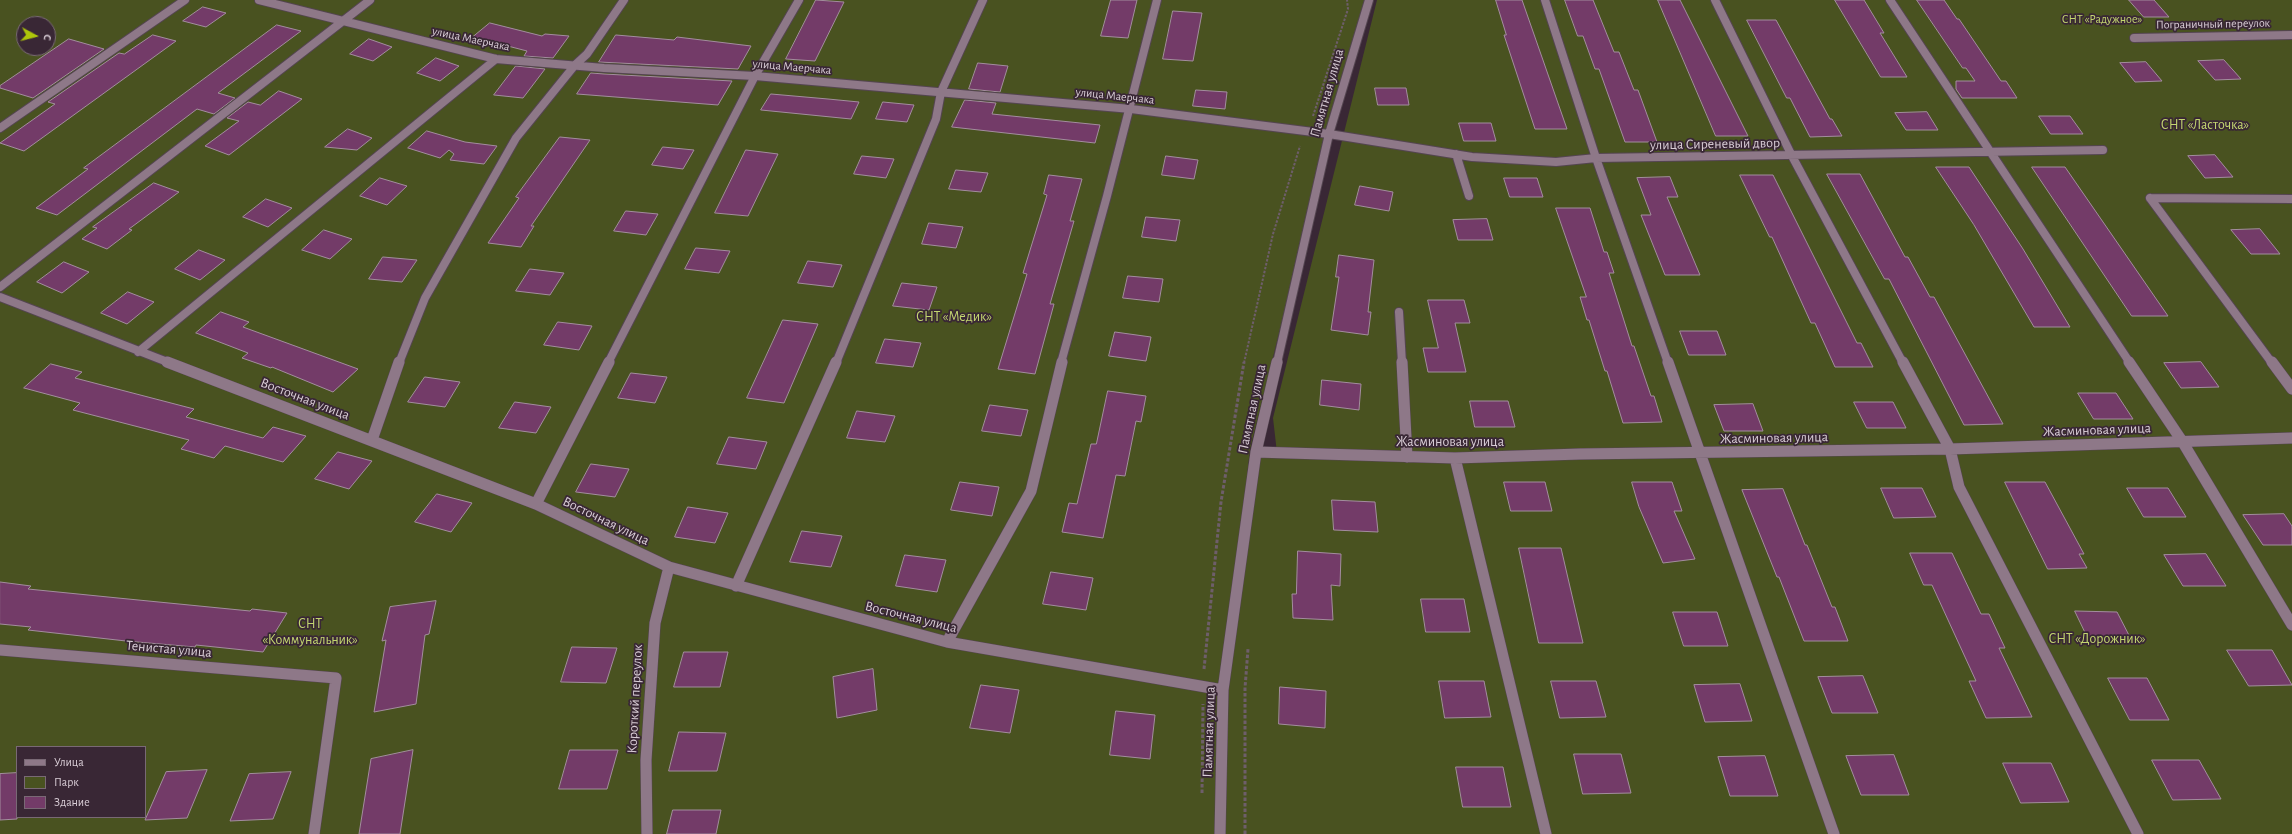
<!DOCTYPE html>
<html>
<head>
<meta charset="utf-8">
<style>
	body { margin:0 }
	#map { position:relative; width:2292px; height:834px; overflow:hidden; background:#392735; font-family:"Alegreya Sans",sans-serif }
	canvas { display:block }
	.legend { position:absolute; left:16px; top:746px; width:130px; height:72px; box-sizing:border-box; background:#392735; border:1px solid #796975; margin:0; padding:5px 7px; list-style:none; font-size:12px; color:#d9cdd6 }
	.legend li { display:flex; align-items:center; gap:8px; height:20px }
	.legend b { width:20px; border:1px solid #796975 }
	.north { position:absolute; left:16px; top:16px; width:40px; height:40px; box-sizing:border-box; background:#392735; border:1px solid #796975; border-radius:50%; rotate:97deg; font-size:11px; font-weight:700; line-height:16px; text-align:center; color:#d9cdd6 }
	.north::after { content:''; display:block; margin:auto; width:14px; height:18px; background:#aec60a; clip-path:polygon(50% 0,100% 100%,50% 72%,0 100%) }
</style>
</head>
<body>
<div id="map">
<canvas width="2292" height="834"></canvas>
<ul class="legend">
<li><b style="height:5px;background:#8e7888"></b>Улица</li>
<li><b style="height:11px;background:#495220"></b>Парк</li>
<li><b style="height:11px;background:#733b68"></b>Здание</li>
</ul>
<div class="north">С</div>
</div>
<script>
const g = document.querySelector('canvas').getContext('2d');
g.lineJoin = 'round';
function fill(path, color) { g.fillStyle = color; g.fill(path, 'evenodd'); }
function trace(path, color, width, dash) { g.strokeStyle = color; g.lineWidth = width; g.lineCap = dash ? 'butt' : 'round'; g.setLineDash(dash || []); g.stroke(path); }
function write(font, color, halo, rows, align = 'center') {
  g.font = font + ' "Alegreya Sans",sans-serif'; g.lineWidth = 3.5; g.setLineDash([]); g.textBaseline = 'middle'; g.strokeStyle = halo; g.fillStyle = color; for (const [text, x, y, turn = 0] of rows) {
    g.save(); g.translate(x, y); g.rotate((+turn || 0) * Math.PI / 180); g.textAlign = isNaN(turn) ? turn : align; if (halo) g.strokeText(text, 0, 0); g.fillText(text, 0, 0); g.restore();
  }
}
fill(new Path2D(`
	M0,0H1370L1329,134L1250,449L1226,667L1256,452L1277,453L1273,418L1377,0H2292V834H0ZM24,24H48V48H24ZM17,747H145V817H17Z`), '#495220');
const building = new Path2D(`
	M816,0L844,2L815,61L786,59Z
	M1111,0H1137L1128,38L1101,36Z
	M1496,0H1522L1567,129H1535L1504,35H1506Z
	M1565,0H1593L1614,52H1619L1634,90H1638L1657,142H1625L1599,69H1595L1583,36H1578Z
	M1658,0H1680L1748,136H1716Z
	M1835,0H1864L1884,33H1880L1907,77H1881Z
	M1917,0H1944L1957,19H1959L2001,81H2006L2017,98H1962L1956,89V81H1975L1966,68H1963Z
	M2129,0H2154L2169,17H2144Z
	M203,7L226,13L206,27L183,21Z
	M1173,11L1202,13L1193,61L1163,59Z
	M1747,20H1776L1830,119H1832L1842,136L1810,137L1790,98H1787Z
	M490,23L542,36L545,34L569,36L553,58L524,56L527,51L473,37Z
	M277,25L301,31L218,93L235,98L214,114L197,109L57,215L36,208L88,169L84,168Z
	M153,35L176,41L24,151L0,143L55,104L48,102L119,53L124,54Z
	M616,35L674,40L677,37L751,46L738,69L599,62Z
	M69,39L104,49L33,98L0,88V86Z
	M369,39L392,47L373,61L350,54Z
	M436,58L459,66L440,81L417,73Z
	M2224,60L2241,79L2215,80L2198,61Z
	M2146,62L2162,81L2135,82L2120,63Z
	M978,63L1008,66L1000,92L969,89Z
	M516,66L545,69L523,98L494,95Z
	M591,73L604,74L732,81L718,105L577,94Z
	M1375,88H1406L1409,105H1378Z
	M1196,90L1227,92L1225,109L1193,106Z
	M279,91L302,99L229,155L205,146L239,121L227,118L248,102L260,105Z
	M771,94L828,99L859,102L851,119L761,110Z
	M965,100L996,103L992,114L1100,125L1095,143L952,127Z
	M883,102L914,105L907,122L876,119Z
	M1927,112L1938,130H1906L1895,113Z
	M2039,116H2070L2083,134H2051Z
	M1459,123H1491L1496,141H1464Z
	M348,129L372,138L357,150L325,147Z
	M427,131L465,142L497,146L484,164L450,160L454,154L449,150L440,158L408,148Z
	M560,137L590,140L531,226H534L521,247L488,243L519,198L516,197Z
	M663,147L694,150L683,169L652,165Z
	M746,150L778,154L748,216L715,213Z
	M2215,155L2233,177L2205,178L2188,156Z
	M862,156L894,159L886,178L854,174Z
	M1166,156L1198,160L1194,179L1162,175Z
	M1936,167H1969L2023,249L2070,327H2034L1974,225Z
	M2032,167H2065L2168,316H2132Z
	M956,170L988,173L981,192L949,189Z
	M1827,174H1860L1905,257H1908L1930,297H1934L2003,424L1964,425L1889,279H1885Z
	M1049,175L1082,179L1070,221H1074L1050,304H1054L1035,374L998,369L1027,274L1023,273L1047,195L1044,194Z
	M1740,175H1773L1857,343H1861L1873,367H1835L1815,323H1811L1772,237H1770Z
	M1670,177L1678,197H1667L1700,275H1665L1641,215H1651L1637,178Z
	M380,178L407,186L387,205L360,196Z
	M1504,178H1537L1543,197H1510Z
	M154,183L179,192L129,229L132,230L107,249L82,239L97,228L93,227Z
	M1360,186L1393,192L1389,211L1355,205Z
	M266,199L292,208L268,227L243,217Z
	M1556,208H1590L1604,252H1607L1614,273H1609L1632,346H1634L1651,396H1654L1662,422L1623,423L1607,371H1605L1589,320H1587L1580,297H1586Z
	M626,211L658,214L646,235L614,231Z
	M1146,217L1180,220L1176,241L1142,237Z
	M1487,219L1493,240H1458L1453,220Z
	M929,223L963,227L956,248L922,244Z
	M2260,229L2280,254H2251L2231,230Z
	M324,230L352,239L330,259L302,250Z
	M696,248L730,251L719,273L685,269Z
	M199,250L225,260L200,280L175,269Z
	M1339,255L1374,260L1368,312H1371L1368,335L1331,330L1339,277H1336Z
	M383,257L417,260L402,282L369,279Z
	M808,261L842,265L833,287L798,283Z
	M64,262L89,272L62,293L37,282Z
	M530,269L564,273L550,295L516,291Z
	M1128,276L1163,279L1159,302L1123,298Z
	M902,283L937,287L929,310L893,306Z
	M128,292L154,302L127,324L101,313Z
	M1428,300H1464L1470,323H1455L1466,372H1428L1423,348H1438Z
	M221,312L249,322L243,327L358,369L333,392L272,367L271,368L242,358L248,353L196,333Z
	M783,320L818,324L784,403L747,398Z
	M558,322L592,326L579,350L544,345Z
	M1680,331H1717L1726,355H1689Z
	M1115,332L1151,337L1146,361L1109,356Z
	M885,339L921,343L913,367L876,363Z
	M2201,362L2219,387L2181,388L2164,363Z
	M51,364L82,372L75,378L194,409L186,417L263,438L273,427L306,436L283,462L225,446L214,458L181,449L189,440L73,410L80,403L24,388Z
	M631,373L667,377L655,403L618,398Z
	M425,377L460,382L445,407L408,402Z
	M1322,380L1361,384L1359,410L1320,405Z
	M1108,391L1146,396L1141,422L1136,421L1125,476L1116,475L1103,538L1062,532L1069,503L1077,504L1091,444H1096Z
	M2078,393H2116L2133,419H2094Z
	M1470,401H1508L1515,427H1475Z
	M515,402L551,407L536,433L499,428Z
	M1854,402H1893L1906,428H1867Z
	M1753,404L1763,431H1724L1714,405Z
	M990,405L1028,410L1021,436L982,431Z
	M857,411L895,416L885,442L847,438Z
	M729,437L767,442L756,469L717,464Z
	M338,452L372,461L349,489L315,479Z
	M591,464L629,469L615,497L576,492Z
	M960,482L999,487L992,516L951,510Z
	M1504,482H1545L1552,511H1511Z
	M1632,482H1672L1682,511H1674L1695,559L1663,563L1639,507Z
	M2005,482H2045L2084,554H2079L2087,568L2048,569Z
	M1881,488H1922L1936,517L1894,518Z
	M2127,488H2168L2186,517H2144Z
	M1783,489L1805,545H1807L1832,607H1835L1848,641H1804L1779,577H1777L1742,490Z
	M437,494L472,503L451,532L415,522Z
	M1332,500L1375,502L1378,532L1334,530Z
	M688,507L728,513L715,543L675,537Z
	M2284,514L2292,526V545H2263L2243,515Z
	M802,531L842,536L831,567L790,562Z
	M1519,548H1561L1583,643H1539Z
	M1298,551L1341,554L1340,586L1331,585L1333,620L1293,618L1292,594H1296Z
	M1910,553H1952L1981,614H1989L2005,648H1999L2032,717L1986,718L1969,681H1976L1932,585H1924Z
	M2206,554L2226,586H2183L2164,555Z
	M905,555L946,560L937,592L896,586Z
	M1051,572L1093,578L1086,610L1043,604Z
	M0,582L31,586L28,589L118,598L250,611L252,609L287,613L263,652L196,645L195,647L126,641L28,630L31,627L0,624Z
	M1421,599H1464L1470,632H1426Z
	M436,601L429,634L425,635L416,704L374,712L386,640L382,641L390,607Z
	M2075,611L2117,612L2133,643L2090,642Z
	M1673,612H1717L1728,646H1684Z
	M572,647L617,648L606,683L561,682Z
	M2227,650H2272L2292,685L2249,686Z
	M684,652H728L720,687H674Z
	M873,669L877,710L837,718L833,677Z
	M1863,676L1878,713H1832L1818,677Z
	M2108,678H2147L2169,720H2130Z
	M1439,681H1484L1491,717L1445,718Z
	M1551,681H1596L1606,717L1560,718Z
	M1740,684L1752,721L1705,722L1694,685Z
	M981,685L1019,690L1010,733L970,728Z
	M1280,687L1326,691L1325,728L1279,724Z
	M1116,711L1155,715L1150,759L1110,755Z
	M679,732L726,733L717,771H669Z
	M413,750L400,834H359L371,759Z
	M570,750H618L607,789H559Z
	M1574,754H1621L1631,793L1583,794Z
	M1894,755L1909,795H1861L1846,756Z
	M1765,756L1778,796H1730L1718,757Z
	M2152,760H2199L2221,799L2173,800Z
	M2003,763H2051L2069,802L2021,803Z
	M1456,767H1503L1511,807H1463Z
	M207,770L187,818L145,820L166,772Z
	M291,772L273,819L230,821L249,774Z
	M17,773V819L0,820V774Z
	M673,810H721L716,834H667Z`);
fill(building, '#733b68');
trace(building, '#a38d9e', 1);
const minorFar1 = new Path2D(`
	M259,0L496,59L604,68L755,76L1131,109L1329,134L1472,157L1556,162L1596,158L2103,150
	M1545,0L1596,158L1668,363
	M1715,0L1792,156L1903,363
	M1890,0L2130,363
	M2134,38L2292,35
	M0,128L185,0
	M1456,154L1469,196
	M2150,198L2272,363
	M2150,198L2292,199
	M0,287L370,0
	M0,297L170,363
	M1399,312L1402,363
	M138,352L496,59
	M399,363L425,298L516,138L575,65L587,54L624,0
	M608,363L755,76L799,0
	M836,363L936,119L941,92L983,0
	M1061,363L1107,196L1157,0
	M1277,363L1329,134L1369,0`);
const minor = new Path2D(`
	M167,362L536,504L669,567L947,642L1223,690
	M1402,362L1407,457
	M1668,362L1834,834
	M1903,362L1950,449L1959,487L2138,834
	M2129,362L2182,441L2292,625
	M2272,362L2292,389
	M372,440L399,362
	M1256,452L1455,458L1580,454L1950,449L2292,438
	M1455,458L1546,834
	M536,504L609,362
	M736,586L836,362
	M947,642L1031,491L1062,362
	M0,650L336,678L314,834
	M647,834L646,760L655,623L669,567
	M1220,834L1223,690L1256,452L1277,362`);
trace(minorFar1, '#544550', 10);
trace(minor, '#544550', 12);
trace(new Path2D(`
	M1313,116L1348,9L1347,0
	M1244,363L1273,234L1300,146`), '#6e5e6a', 2, [2.5, 1.5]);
trace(new Path2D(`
	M1204,669L1221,502L1244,362
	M1202,793L1203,704
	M1245,834V688L1248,649`), '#6e5e6a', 3, [3.5, 2]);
trace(minorFar1, '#8e7888', 8);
trace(minor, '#8e7888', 11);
write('12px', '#c3d670', '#392735', [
	["СНТ «Радужное»",2102,19]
]);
write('12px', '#d9cdd6', '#392735', [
	["Пограничный переулок",2213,24,-1],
	["улица Маерчака",471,39,12],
	["улица Маерчака",792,67,5],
	["улица Маерчака",1115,96,6]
]);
write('14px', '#d9cdd6', '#392735', [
	["Памятная улица",1327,93,-74],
	["улица Сиреневый двор",1715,144,-1],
	["Восточная улица",305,399,21],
	["Памятная улица",1252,409,-78],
	["Жасминовая улица",2097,430,-2],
	["Жасминовая улица",1774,438,-1],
	["Жасминовая улица",1450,442],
	["Восточная улица",606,521,26],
	["Восточная улица",911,617,14],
	["Тенистая улица",169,649,5],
	["Короткий переулок",635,699,-87],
	["Памятная улица",1209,732,-88]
]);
write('14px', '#c3d670', '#392735', [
	["СНТ «Ласточка»",2205,125],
	["СНТ «Медик»",954,317],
	["СНТ",310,624],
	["«Коммунальник»",310,640],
	["СНТ «Дорожник»",2097,639]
]);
</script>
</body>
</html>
